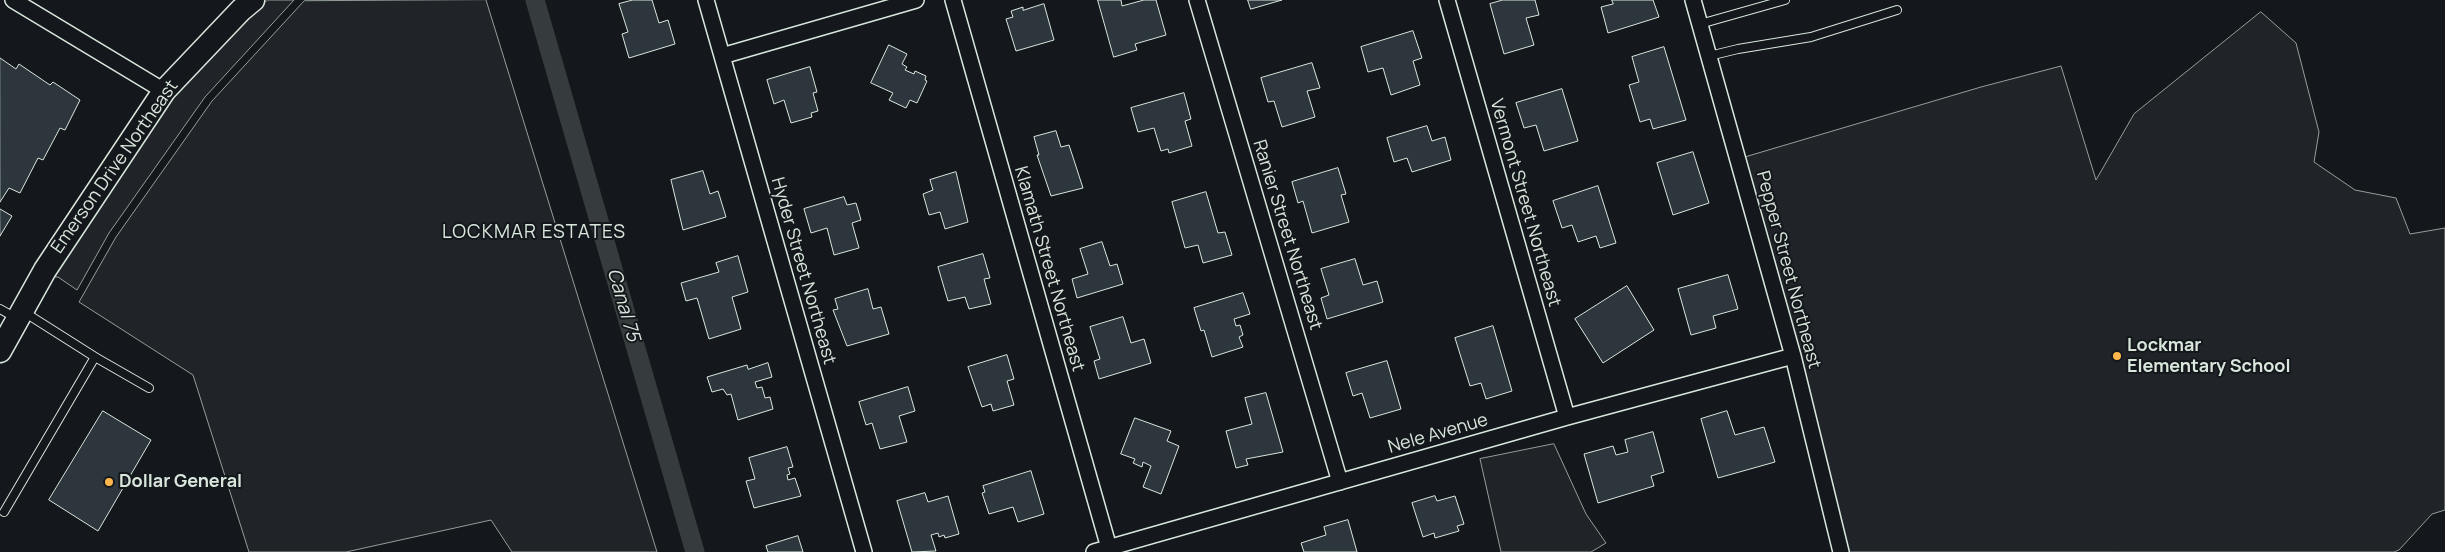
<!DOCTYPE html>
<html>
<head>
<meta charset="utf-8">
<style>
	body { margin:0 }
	canvas { display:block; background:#14181c }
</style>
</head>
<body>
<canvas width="2445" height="552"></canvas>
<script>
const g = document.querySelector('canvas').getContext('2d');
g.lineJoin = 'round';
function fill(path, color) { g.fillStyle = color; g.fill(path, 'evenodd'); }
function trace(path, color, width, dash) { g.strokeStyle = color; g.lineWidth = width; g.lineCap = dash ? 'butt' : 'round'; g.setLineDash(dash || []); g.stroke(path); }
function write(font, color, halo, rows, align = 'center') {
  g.font = font + ' Manrope,sans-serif'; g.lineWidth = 4; g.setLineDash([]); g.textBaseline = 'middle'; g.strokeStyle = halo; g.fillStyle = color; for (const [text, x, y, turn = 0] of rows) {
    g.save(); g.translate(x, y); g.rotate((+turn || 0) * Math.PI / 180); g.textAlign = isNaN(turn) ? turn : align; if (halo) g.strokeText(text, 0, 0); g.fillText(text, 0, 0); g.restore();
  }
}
const green = new Path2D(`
	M268,0H294L205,97L109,233L77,290L58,277H51L172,96L248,16Z
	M486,0L657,552H512L491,520L346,552H249L193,375L79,302L116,237L212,101L304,1Z
	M2261,12L2296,43L2319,132L2314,162L2355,190L2396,198L2410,234L2445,228V510L2432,514L2399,550L2394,552H1839L1738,159L1981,87L2061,66L2096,180L2134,114Z
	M1554,444L1586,514L1606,543L1591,552H1501L1480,459Z`);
fill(green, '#202428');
trace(green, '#939e99', 1);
trace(new Path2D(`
	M535,0L695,552`), '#363b3e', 19);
const building = new Path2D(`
	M633,0H652L659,23L668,20L675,44L629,58L622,34L628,32L619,4Z
	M1098,0H1121L1122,6L1144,0H1156L1166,35L1135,44L1137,50L1114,57Z
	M1248,0H1282L1251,9Z
	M1503,0H1535L1539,15L1526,18L1534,45L1504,54L1490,4Z
	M1612,0H1653L1659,17L1608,33L1601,7L1613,4Z
	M1044,4L1054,40L1016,51L1006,19L1013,17L1011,11L1023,7V10Z
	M1413,31L1422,58L1413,61L1420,85L1391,95L1383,68L1368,72L1361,47Z
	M889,45L907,54L902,64L907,67L905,70L914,74L915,71L926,76L925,80L927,81L917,103L910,100L906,108L889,100L893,93L871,83Z
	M1664,47L1686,120L1653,129L1650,119L1640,122L1629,85L1639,82L1632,57Z
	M0,58L16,69L19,64L50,85L53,82L80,100L65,130L60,128L43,160L38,158L20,193L9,188L0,202Z
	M1312,63L1320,88L1307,91L1315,117L1282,127L1274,101L1268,102L1261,78Z
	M810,67L817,92L813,93L818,111L811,113L812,117L791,123L784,100L774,104L767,80Z
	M1562,89L1578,141L1544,151L1536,125L1524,128L1516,103Z
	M1184,93L1191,119L1185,121L1192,146L1169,153L1168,149L1161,151L1154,128L1138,132L1131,108Z
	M1427,126L1432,141L1445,137L1451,160L1412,172L1407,158L1394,162L1387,138Z
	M1056,131L1061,147L1069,145L1083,188L1051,196L1037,155H1039L1034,137Z
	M1693,152L1709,203L1673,215L1657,163Z
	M1338,168L1346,194L1341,195L1349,222L1312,233L1303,201L1298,203L1292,182Z
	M703,171L710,194L718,191L726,217L683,230L671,180Z
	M956,172L968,222L945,229L940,212L929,215L923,194L933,190L930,180Z
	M1598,186L1616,243L1600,248L1596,236L1578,242L1572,225L1562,228L1553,201Z
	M1206,192L1218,233L1225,232L1232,255L1203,263L1198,245L1185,248L1172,202Z
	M844,197L847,205L856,203L861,220L852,223L859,248L834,255L827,228L811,233L804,209Z
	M0,209L12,216L0,236Z
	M1102,242L1110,266L1117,264L1123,284L1077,298L1072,279L1088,274L1080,249Z
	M983,254L990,278L984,279L991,304L969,309L965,297L948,301L938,267Z
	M738,256L748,292L732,297L741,329L709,339L697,298L686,301L681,283L719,272L716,263Z
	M1355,259L1363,285L1377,281L1383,302L1327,319L1321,298L1329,295L1321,269Z
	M1728,275L1738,309L1713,316L1716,328L1691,335L1678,289Z
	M1627,286L1654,330L1603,363L1575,319Z
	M868,289L873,309L881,307L889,334L847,346L833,310L838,309L835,299Z
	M1243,293L1250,314L1234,319L1236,326L1240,325L1243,335L1239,337L1243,347L1212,357L1204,330L1201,331L1194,308Z
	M1123,317L1131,343L1144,339L1151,363L1099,379L1094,361L1100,359L1090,327Z
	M1493,326L1512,391L1486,399L1481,383L1470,386L1455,338Z
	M1007,355L1014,379L1007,381L1014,405L993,411L991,404L982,407L968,367Z
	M1387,361L1401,409L1370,418L1362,393L1353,396L1346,373Z
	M768,363L772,377L755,382L757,388L762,387L765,398L770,397L773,409L738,420L731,394L727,395L723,389L712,392L707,377L747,365L748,369Z
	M908,387L915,411L899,416L907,442L880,449L872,423L866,425L859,402Z
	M1266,393L1283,452L1246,459L1248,465L1236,468L1226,431L1252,424L1245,398Z
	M103,411L151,440L98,531L49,500Z
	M1727,411L1735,435L1764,427L1775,462L1718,478L1701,419Z
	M1135,418L1171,431L1167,441L1179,446L1161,494L1143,487L1151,466L1143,462L1142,467L1133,463L1135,459L1121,454Z
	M1653,432L1664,472L1651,476L1654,486L1598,503L1584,454L1613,446L1616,455L1628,452L1625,440Z
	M787,447L793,467L788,468L790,474L787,475L788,480L795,478L801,496L754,508L746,481L755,479L749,458Z
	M1031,471L1044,514L1018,522L1013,507L989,514L982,493L985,492L983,486Z
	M925,493L928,502L948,496L959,534L945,538L944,535L939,537L938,533L931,535L936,551L912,552L897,501Z
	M1435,496L1437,501L1455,496L1464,524L1457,526L1459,531L1435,538L1434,533L1423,537L1412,503Z
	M1348,520L1357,552H1304L1301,543L1326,535L1324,527Z
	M798,536L803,552H768L766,546Z`);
fill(building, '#2c363c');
trace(building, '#d8e6dc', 1);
const lane = new Path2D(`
	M1700,24L1785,0
	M1709,56L1738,49L1811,37L1897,10
	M0,309L16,318
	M95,357L149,388
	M4,512L95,357L24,312`);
const street = new Path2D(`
	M13,0L164,91
	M706,0L864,552
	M953,0L1109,548
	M1197,0L1340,482
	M1447,0L1567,417
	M1693,0L1793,356L1841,552
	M722,56L916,0
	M1094,552L1567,417L1793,356`);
const secondary = new Path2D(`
	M0,351L45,270L164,91L241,10L253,0`);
trace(lane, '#d8e6dc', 10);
trace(street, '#d8e6dc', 18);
trace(secondary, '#d8e6dc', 25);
trace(lane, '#14181c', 8);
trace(street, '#14181c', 15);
trace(secondary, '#14181c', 22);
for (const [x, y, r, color] of [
	[2117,356,5,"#ffb74d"],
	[109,482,5,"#ffb74d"]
]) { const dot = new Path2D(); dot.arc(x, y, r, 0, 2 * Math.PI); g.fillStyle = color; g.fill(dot); trace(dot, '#14181c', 2); }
write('18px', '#d8e6dc', '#14181c', [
	["Emerson Drive Northeast",115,167,-55],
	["Vermont Street Northeast",1525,203,74],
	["Ranier Street Northeast",1287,235,73],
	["Klamath Street Northeast",1049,269,74],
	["Pepper Street Northeast",1788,270,75],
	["Hyder Street Northeast",803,271,74],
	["Nele Avenue",1438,434,-16]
]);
write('bold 18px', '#d8e6dc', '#14181c', [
	["Lockmar",2127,346],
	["Elementary School",2127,367],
	["Dollar General",119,482]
], 'left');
g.letterSpacing = '1px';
write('19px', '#d8e6dc', '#14181c', [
	["LOCKMAR ESTATES",534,233]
]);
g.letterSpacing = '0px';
write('italic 19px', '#d8e6dc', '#14181c', [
	["Canal 75",623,305,74]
]);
</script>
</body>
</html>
